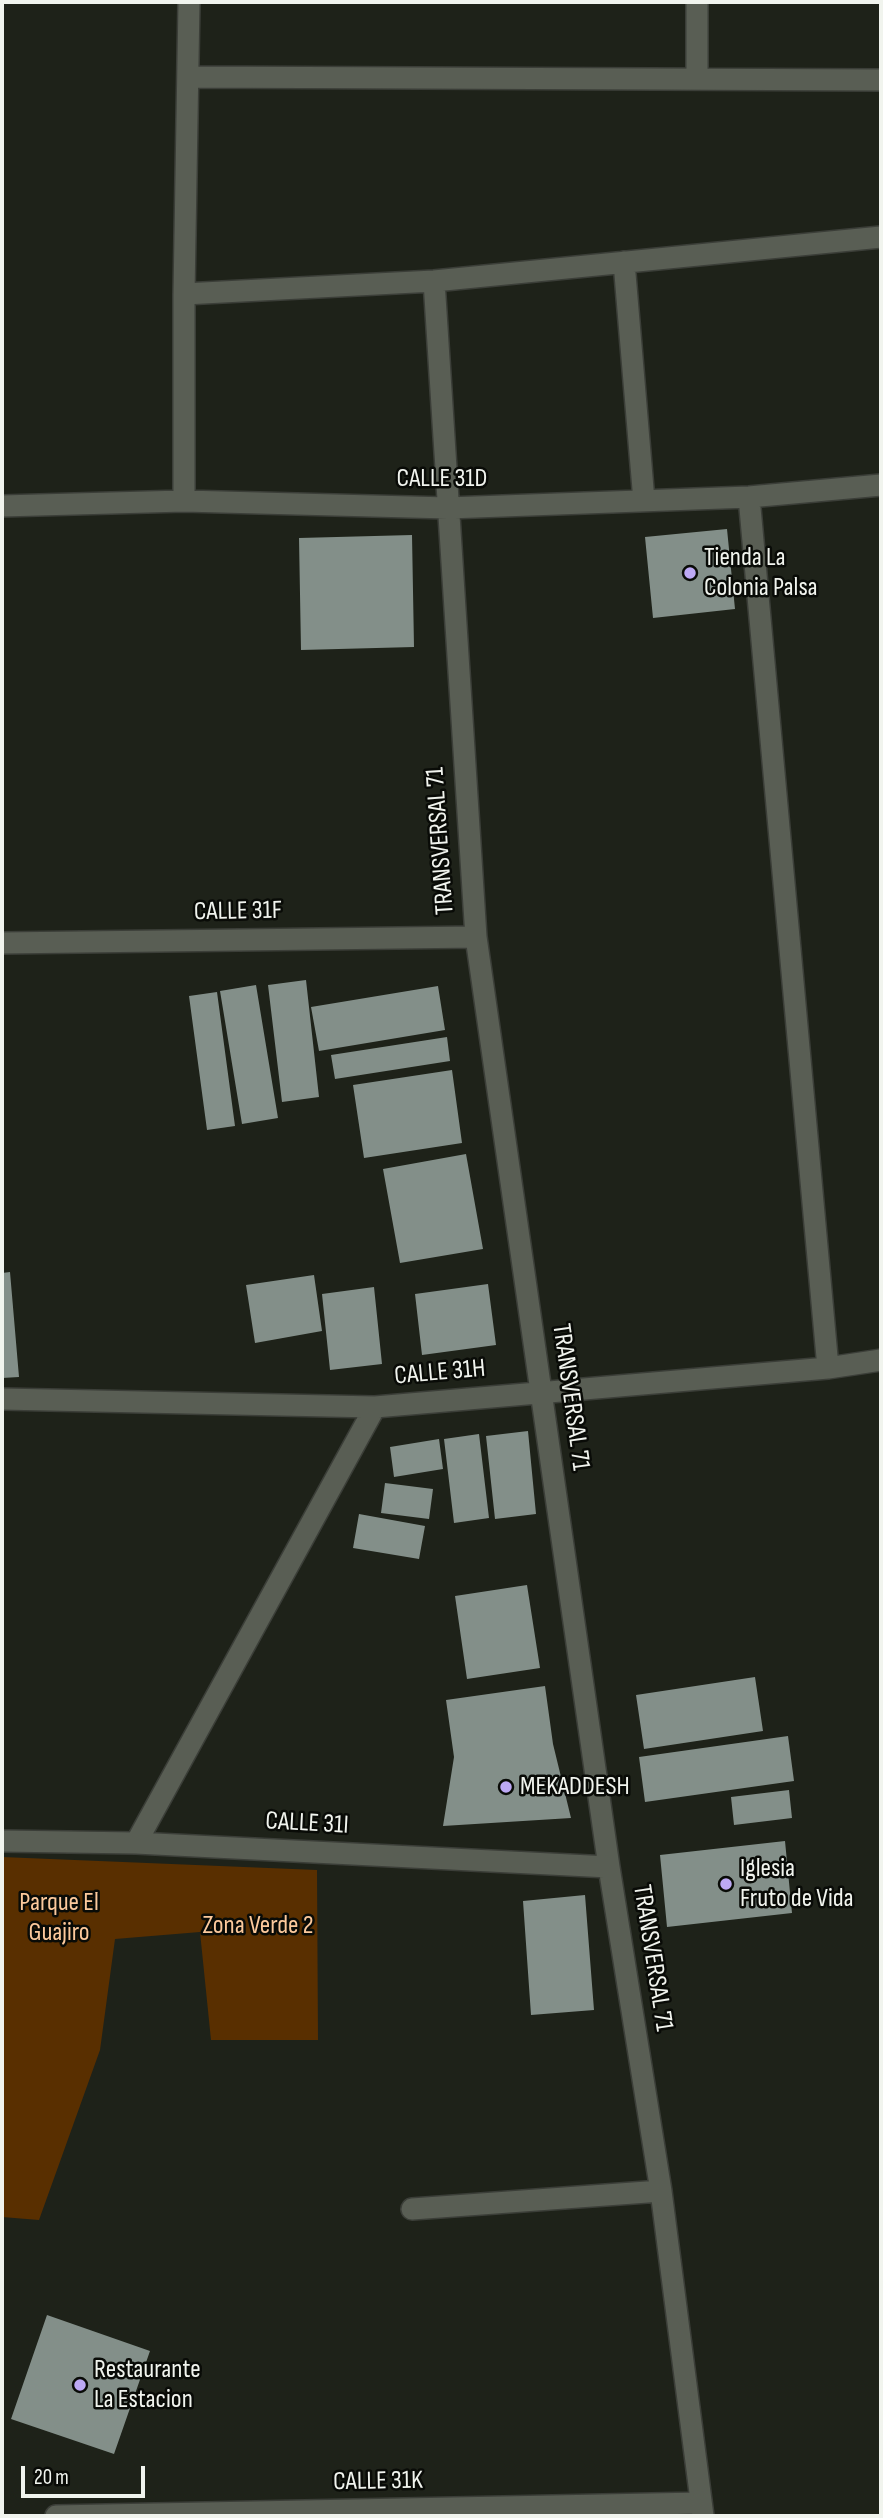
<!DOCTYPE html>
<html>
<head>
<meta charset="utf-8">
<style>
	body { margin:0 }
	#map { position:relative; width:883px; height:2518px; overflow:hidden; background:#1e2219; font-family:"Sofia Sans Condensed",sans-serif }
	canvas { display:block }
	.frame { position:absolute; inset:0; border:4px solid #f1f4ee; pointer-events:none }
	.scale { position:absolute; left:21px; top:2466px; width:124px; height:32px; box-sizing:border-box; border:4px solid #f1f4ee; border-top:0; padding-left:9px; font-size:21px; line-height:24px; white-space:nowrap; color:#f1f4ee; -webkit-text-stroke:5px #090b07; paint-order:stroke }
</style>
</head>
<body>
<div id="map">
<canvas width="883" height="2518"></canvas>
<div class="frame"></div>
<div class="scale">20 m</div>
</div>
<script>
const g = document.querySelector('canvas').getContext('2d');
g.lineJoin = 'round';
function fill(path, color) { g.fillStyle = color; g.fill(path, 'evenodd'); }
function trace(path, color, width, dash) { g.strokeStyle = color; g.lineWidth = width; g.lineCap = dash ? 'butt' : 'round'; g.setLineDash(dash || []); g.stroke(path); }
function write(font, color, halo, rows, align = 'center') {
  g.font = font + ' "Sofia Sans Condensed",sans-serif'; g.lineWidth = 5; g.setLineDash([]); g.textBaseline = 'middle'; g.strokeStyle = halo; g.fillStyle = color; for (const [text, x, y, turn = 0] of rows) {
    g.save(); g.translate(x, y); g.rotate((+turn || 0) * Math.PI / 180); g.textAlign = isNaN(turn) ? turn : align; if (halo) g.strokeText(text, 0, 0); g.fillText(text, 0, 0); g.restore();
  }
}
fill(new Path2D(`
	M2,1857L317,1870L318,2040H211L200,1932L115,1939L100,2050L39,2220L2,2217Z`), '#592f00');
fill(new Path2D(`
	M727,529L735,609L653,618L645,537Z
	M412,535L414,647L301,650L299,538Z
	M306,980L319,1097L282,1102L268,985Z
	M256,985L278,1118L242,1124L220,991Z
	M438,986L445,1030L319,1051L311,1007Z
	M217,992L235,1126L207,1130L189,996Z
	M447,1037L450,1061L335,1079L331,1055Z
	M452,1070L462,1143L364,1158L353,1085Z
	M466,1154L483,1249L400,1263L383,1169Z
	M10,1272L19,1377L2,1378V1273Z
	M314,1275L322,1331L255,1343L246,1285Z
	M488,1284L496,1345L422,1355L415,1294Z
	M374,1287L382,1364L330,1370L322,1294Z
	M528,1431L536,1514L495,1519L486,1436Z
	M479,1434L489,1518L454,1523L444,1439Z
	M439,1439L443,1469L394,1477L390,1447Z
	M385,1483L433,1489L429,1519L381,1513Z
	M359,1514L425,1526L419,1559L353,1548Z
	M527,1585L540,1668L467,1679L455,1596Z
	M755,1677L763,1731L644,1749L636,1695Z
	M545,1686L553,1744L571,1818L443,1826L454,1757L446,1700Z
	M788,1736L794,1781L645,1802L639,1757Z
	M789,1790L792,1818L734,1825L731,1797Z
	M785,1841L792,1913L667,1927L660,1855Z
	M585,1895L594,2010L531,2015L523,1901Z
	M47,2315L150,2351L114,2454L11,2419Z`), '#838f89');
const minor = new Path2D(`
	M188,77L881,80
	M697,78V2
	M624,262L644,501
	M434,281L476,937L609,1867L661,2191L703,2516
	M184,294L434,281L881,237
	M749,497L828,1368
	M184,501V294L189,2
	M2,506L184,501L448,508L749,497L881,485
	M2,943L476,937
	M2,1399L375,1407L828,1368L881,1360
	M2,1841L136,1843L609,1867
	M136,1843L375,1407
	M412,2209L661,2191
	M56,2516L701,2503`);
trace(minor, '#3b3e38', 24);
trace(minor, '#595e54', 21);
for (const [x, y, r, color] of [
	[690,573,7,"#bda9f5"],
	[506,1787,7,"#bda9f5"],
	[726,1884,7,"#bda9f5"],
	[80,2385,7,"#bda9f5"]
]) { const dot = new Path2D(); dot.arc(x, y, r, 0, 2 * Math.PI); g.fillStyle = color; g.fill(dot); trace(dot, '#090b07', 2.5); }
write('26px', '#f1f4ee', '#090b07', [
	["CALLE 31D",442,479],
	["TRANSVERSAL 71",441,841,-94],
	["CALLE 31F",238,912,-1],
	["CALLE 31H",440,1373,-5],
	["TRANSVERSAL 71",570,1397,82],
	["CALLE 31I",307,1824,3],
	["TRANSVERSAL 71",652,1958,81],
	["CALLE 31K",378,2482,-1]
]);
write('26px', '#f1f4ee', '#090b07', [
	["Tienda La",704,558],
	["Colonia Palsa",704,588],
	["MEKADDESH",520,1787],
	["Iglesia",740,1869],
	["Fruto de Vida",740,1899],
	["Restaurante",94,2370],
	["La Estacion",94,2400]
], 'left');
write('26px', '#fcc99c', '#090b07', [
	["Parque El",59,1903],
	["Guajiro",59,1933],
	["Zona Verde 2",258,1926]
]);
</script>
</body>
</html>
